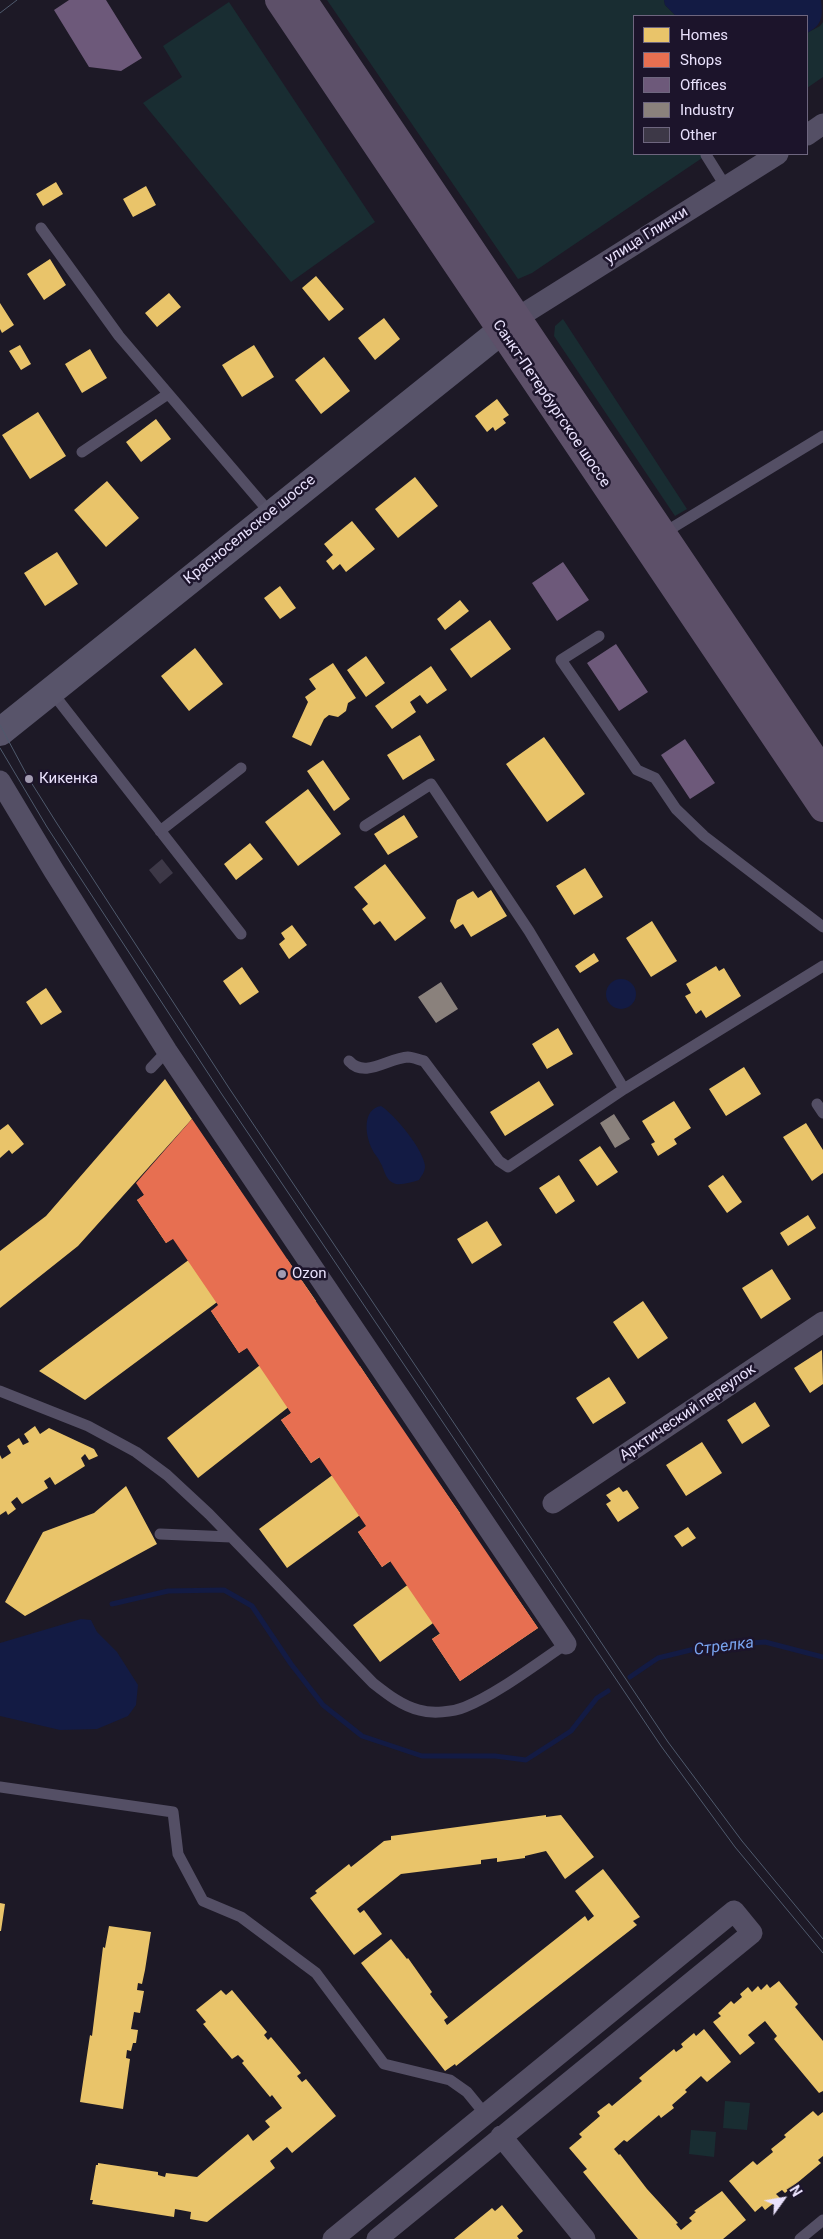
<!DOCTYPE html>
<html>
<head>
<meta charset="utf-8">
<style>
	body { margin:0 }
	#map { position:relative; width:823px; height:2239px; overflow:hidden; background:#1d1926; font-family:Roboto,sans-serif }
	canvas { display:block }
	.legend { position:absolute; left:633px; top:15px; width:175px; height:140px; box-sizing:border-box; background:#1c142b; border:1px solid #6e667f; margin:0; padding:6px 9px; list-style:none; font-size:15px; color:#e9e1fc }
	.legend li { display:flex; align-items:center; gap:10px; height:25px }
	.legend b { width:25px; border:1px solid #6e667f }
	.north { position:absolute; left:758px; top:2174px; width:50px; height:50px; -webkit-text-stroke:4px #1c142b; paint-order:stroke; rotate:58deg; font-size:14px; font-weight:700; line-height:20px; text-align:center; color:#e9e1fc }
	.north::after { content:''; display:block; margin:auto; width:18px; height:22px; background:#e9e1fc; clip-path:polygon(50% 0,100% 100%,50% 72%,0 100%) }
</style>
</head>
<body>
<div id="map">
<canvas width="823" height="2239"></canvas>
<ul class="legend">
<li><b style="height:14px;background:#e9c46a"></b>Homes</li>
<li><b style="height:14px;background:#e76f51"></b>Shops</li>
<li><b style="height:14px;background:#6d597a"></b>Offices</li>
<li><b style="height:14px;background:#8a817c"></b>Industry</li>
<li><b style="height:14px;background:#3d3847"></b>Other</li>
</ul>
<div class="north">N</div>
</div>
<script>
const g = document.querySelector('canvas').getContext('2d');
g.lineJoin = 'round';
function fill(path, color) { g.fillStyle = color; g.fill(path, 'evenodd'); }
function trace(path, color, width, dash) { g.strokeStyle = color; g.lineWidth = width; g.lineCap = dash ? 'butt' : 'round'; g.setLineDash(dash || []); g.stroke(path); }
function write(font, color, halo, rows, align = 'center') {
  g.font = font + ' Roboto,sans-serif'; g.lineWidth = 5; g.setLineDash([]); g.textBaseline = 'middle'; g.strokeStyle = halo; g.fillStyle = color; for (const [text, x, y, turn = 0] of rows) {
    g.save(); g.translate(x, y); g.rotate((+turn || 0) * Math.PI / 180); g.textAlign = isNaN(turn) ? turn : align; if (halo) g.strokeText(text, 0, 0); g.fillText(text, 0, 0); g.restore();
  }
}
fill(new Path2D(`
	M327,0H664L665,5L676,16H634V154H708L532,273L518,279Z
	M229,2L375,222L291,282L143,103L182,77L163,46Z
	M823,22V77L807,88V33L820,26Z
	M563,319L687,509L675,516L554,336L555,326Z
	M725,2101L750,2103L747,2130L723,2128Z
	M691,2130L716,2132L714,2157L689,2154Z`), '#192d32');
fill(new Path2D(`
	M664,0H821C823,18 822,25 807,33V16H676L665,5Z
	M606 994a15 15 0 1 1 30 0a15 15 0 1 1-30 0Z
	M381,1106C394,1114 424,1150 425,1166C425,1172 422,1175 419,1180C412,1182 403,1185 396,1184C385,1181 385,1170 380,1162C378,1157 374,1154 372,1149C365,1135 362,1109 381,1106Z
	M81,1619L91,1620L97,1632L117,1652L138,1685L136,1705L128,1716L97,1729L60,1730L0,1716V1643Z`), '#131b44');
fill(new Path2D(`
	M56,182L63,194L43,206L36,194Z
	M146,186L156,205L133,217L123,199Z
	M50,259L66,285L44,300L27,274Z
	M316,276L344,309L329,321L302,288Z
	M169,293L181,307L157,327L145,313Z
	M0,303L14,325L2,333L0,329Z
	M384,318L400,339L375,360L358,338Z
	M20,345L31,364L21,370L9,351Z
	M254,345L274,377L242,397L222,365Z
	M90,349L107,378L82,393L65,364Z
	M324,357L350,391L321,414L295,380Z
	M497,399L509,415L503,419L506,423L495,431L493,427L487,432L475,416Z
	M38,412L66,456L30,479L2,435Z
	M156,419L171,439L141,462L126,442Z
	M415,477L438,506L398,538L375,509Z
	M107,481L139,518L106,547L74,510Z
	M352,521L375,549L346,572L340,564L333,570L326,561L333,555L324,544Z
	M57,552L78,584L45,606L24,573Z
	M280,586L296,608L280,619L264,598Z
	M460,600L469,611L445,630L437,619Z
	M490,620L511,649L471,678L450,649Z
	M195,648L223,684L189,711L161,676Z
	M366,656L385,683L366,697L347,670Z
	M333,663L356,698L348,703L346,711L338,717L329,715L324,719L311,746L292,737L308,702L305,697L316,689L309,679Z
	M431,666L447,690L427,704L420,695L410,702L416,712L392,729L375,706Z
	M420,735L435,760L403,780L387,755Z
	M544,737L585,794L547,822L506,764Z
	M323,760L350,799L334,811L307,771Z
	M308,789L341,834L298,866L265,822Z
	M404,815L418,837L388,855L374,834Z
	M250,843L263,859L236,880L224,864Z
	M385,864L426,918L395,941L380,921L374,925L362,909L368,904L354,887Z
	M585,868L603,897L574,915L556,886Z
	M491,890L507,916L471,937L463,924L455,929L450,921L457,900L473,891L478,898Z
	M652,921L677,961L651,977L626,938Z
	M292,925L307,945L289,959L279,944L285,939L281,933Z
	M594,953L599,961L580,973L575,966Z
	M716,966L719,971L724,968L741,996L706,1018L701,1010L696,1014L685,996L691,993L686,984Z
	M242,967L259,992L240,1005L223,981Z
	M46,988L62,1012L41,1025L26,1002Z
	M558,1028L573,1054L547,1069L532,1044Z
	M744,1067L761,1094L726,1116L709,1089Z
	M165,1079L192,1119L78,1246L0,1308V1251L46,1216Z
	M539,1081L554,1105L505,1136L490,1112Z
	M674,1101L691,1128L674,1139L677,1144L658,1156L651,1144L655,1142L642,1121Z
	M806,1123L823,1150V1173L812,1181L783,1137Z
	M8,1124L24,1144L12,1154L9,1150L0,1158V1130Z
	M600,1146L618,1172L597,1186L579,1160Z
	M212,1149L241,1192L166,1243L137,1200Z
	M559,1175L575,1201L556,1214L539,1188Z
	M723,1175L742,1202L727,1213L708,1186Z
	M808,1215L816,1228L788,1246L780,1233Z
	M487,1221L502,1245L472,1264L457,1239Z
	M194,1256L198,1262L205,1257L219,1277L212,1282L224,1297L85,1400L39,1371Z
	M287,1259L316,1301L239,1353L211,1311Z
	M772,1269L791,1299L761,1319L742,1288Z
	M643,1301L668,1338L638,1359L613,1322Z
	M822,1350L823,1384L810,1393L794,1368Z
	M264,1362L270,1369L277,1364L292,1383L285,1388L295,1402L198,1478L167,1438Z
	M360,1366L389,1410L311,1463L281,1420Z
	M609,1377L626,1403L593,1424L576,1398Z
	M755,1402L770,1426L742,1444L727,1420Z
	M35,1426L40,1434L49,1428L94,1449L98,1456L89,1460L85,1454L81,1458L85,1466L55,1485L50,1477L44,1481L48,1488L22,1504L17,1497L11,1502L16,1509L8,1515L6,1511L0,1515V1455L2,1459L11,1453L7,1446L19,1438L23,1445L29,1442L24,1434Z
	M702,1442L722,1473L686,1496L666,1465Z
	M338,1471L343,1477L350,1471L364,1490L356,1495L367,1510L287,1568L259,1529Z
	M436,1479L460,1513L382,1567L358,1532Z
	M126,1486L157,1544L25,1616L5,1602L43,1532L94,1513Z
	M619,1487L623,1492L627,1490L639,1508L618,1522L606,1504L611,1501L606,1495Z
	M688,1527L696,1538L682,1547L674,1536Z
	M425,1580L439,1599L431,1605L440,1618L380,1662L353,1625L413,1581L417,1586Z
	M509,1586L538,1628L460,1681L432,1639Z
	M546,1815V1817L561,1815L594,1857L565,1879L546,1851L525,1856V1858L497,1862V1858L481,1860V1864L401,1874L357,1909L360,1913L364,1910L382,1934L354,1955L310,1898L317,1893L315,1891L349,1864L351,1867L384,1841L391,1840V1836Z
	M603,1869L640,1917L633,1921L637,1925L456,2066L455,2064L445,2071L361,1963L391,1939L407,1959L408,1958L432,1992L430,1994L448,2017L444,2020L447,2025L585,1916L588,1921L594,1916L575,1891Z
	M0,1903L5,1904L1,1931H0Z
	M109,1926L151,1932L145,1970L142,1984L138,1983L137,1990L144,1991L140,2013L134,2012L131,2029L138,2030L136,2043H133L131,2051L127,2050L126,2058L130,2059L123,2109L80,2102L90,2035L92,2036L103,1947L105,1948Z
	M779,1981L798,2004L795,2007L823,2041V2091L819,2093L774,2039L777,2036L765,2021L748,2035L755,2043L740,2055L713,2022L721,2016L718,2013L731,2001L734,2004L742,1997L740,1994L748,1987L752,1992L758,1986L761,1990L767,1984L770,1988Z
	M221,1990L226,1995L232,1990L267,2032L264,2035L268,2040L271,2037L301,2073L297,2076L302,2082L306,2079L336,2116L292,2153L287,2147L270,2161L275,2168L207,2222L190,2219L191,2212L175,2209L174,2217L92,2204L93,2200H90L96,2165H98V2163L158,2172V2175L165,2177L166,2173L197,2177L248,2134L253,2141L270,2127L265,2121L282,2108L272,2095L270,2097L242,2063L244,2061L238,2055L232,2059L203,2024L206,2022L196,2010Z
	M704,2029L731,2062L707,2082L701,2076L685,2090L687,2092L672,2105L674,2108L661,2118L659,2115L627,2142L624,2140L614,2149L619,2155L620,2154L647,2189L678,2223L676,2224L681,2230L692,2221L689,2218L696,2212L694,2211L722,2191L746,2220L723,2239H638L583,2172L587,2169L569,2148L582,2137L579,2134L600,2116L597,2112L609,2103L612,2106L642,2081L639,2078L674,2049L676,2052L683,2047L681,2044L694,2033L696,2036Z
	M813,2111L818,2116L823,2112V2156L818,2160L821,2163L785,2193L782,2190L776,2194L780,2198L765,2210L762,2206L755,2212L729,2181L753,2161L757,2165L773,2152L771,2149L786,2137L784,2135Z
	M502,2205L523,2231L517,2236L519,2239H454L492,2208L495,2211Z`), '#e9c46a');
fill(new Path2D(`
	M192,1119L538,1628L460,1681L432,1639L440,1634L390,1561L382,1567L358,1532L366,1526L319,1457L311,1463L281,1420L291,1413L247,1348L239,1353L211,1311L218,1305L173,1239L166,1243L137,1200L144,1195L136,1183Z`), '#e76f51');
fill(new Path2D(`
	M69,0H106L142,58L121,71L89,67L54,10Z
	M563,562L589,600L557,621L532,583Z
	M616,644L648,692L619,711L587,663Z
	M685,739L715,783L690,799L661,755Z`), '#6d597a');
fill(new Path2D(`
	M441,982L458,1009L436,1023L418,997Z
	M614,1114L630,1139L615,1148L600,1123Z`), '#8a817c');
trace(new Path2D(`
	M112,1604L168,1591L224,1590L252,1606L291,1664L323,1705L362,1736L422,1756H495L526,1760L571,1731L597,1698L608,1691
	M630,1677L658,1658L707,1646L765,1642L823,1657`), '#131b44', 5);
fill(new Path2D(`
	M162,859L173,873L160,884L149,870Z`), '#3d3847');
trace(new Path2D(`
	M706,155L726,187
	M41,228L119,336L271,514
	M82,452L168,394
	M662,534L823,436
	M599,636L561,660L637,770L655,778L676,809L704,836L823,927
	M51,691L241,934
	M365,826L431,784L529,931L624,1089
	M160,831L241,768
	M349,1061C365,1079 388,1058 408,1057C413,1057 419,1060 424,1061L499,1161L508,1167L624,1089L823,966
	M151,1068L167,1051
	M817,1104L823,1113
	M0,1391L88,1426L136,1452L167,1475L209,1514L373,1683C387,1694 402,1706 419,1710C432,1714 453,1712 465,1707C497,1694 536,1664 566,1644
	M160,1534L231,1537
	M0,1787L173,1812L178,1854L203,1901L241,1917L316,1973L384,2064L450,2080L467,2092L485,2114
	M800,2239L823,2220`), '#544f65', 11);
trace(new Path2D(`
	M807,135L823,124
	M517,318L778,154
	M0,781L54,871L167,1051L566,1644
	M553,1503L823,1322
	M501,2136L585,2239
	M333,2239L734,1911L752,1933L377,2239`), '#544f65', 21);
trace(new Path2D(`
	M0,732L517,318`), '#58546a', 28);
trace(new Path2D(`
	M279,0L823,808
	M303,0L823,772`), '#5d5069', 28);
trace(new Path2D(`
	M0,13L17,0
	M0,725L29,779L56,822L229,1088L668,1742L742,1841L823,1939
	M0,748L47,827L221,1093L661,1746L735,1847L823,1953`), '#4f5a6d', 1);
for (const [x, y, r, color] of [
	[29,779,5,"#a29bb1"],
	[282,1274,5,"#a29bb1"]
]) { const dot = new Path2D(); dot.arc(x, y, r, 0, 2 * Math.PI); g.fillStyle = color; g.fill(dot); trace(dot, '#1c142b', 2); }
write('15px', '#e9e1fc', '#1c142b', [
	["улица Глинки",647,236,-32],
	["Санкт-Петербургское шоссе",551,404,56],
	["Красносельское шоссе",250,530,-39],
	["Арктический переулок",688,1413,-34]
]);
write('15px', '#e9e1fc', '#1c142b', [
	["Кикенка",39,779],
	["Ozon",292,1274]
], 'left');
write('italic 16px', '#7aa5f1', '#1c142b', [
	["Стрелка",724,1647,-7]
]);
</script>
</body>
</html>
